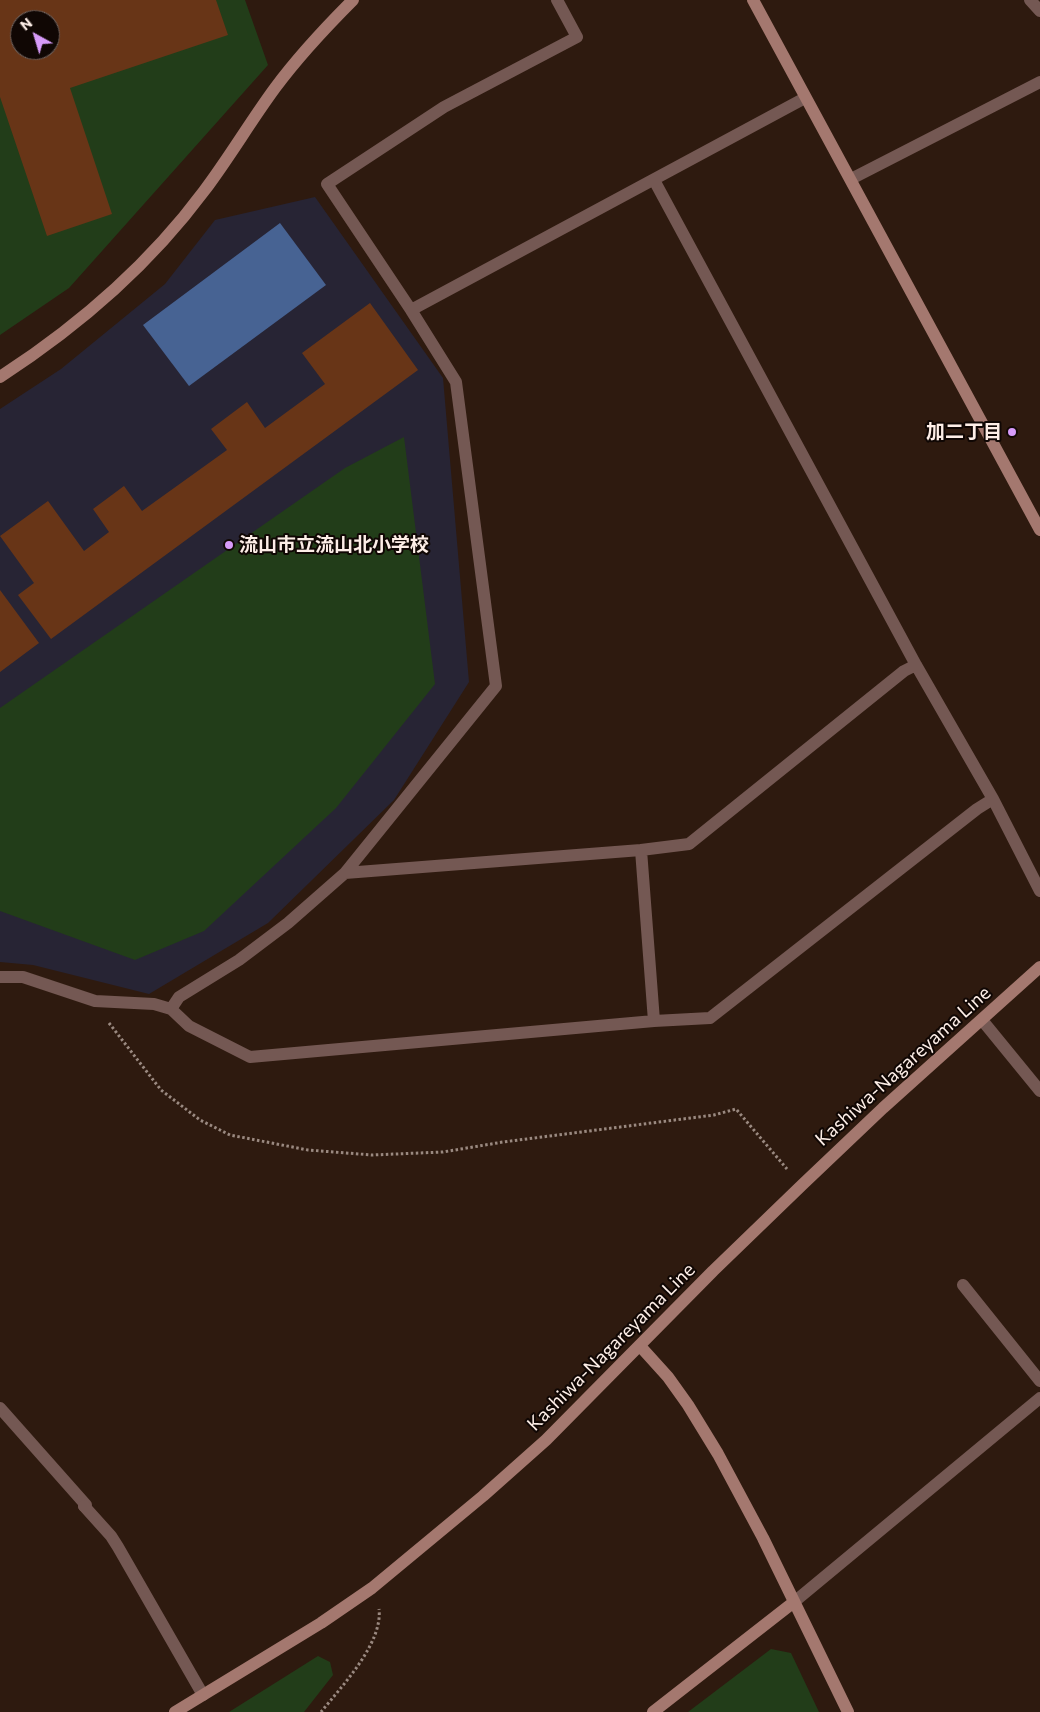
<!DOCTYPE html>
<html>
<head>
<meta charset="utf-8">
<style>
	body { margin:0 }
	#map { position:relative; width:1040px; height:1712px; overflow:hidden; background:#2e1a0f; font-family:Commissioner,sans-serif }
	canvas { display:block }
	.north { position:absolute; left:10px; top:10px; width:50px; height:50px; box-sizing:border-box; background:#100704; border:1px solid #6f635f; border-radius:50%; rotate:321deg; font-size:14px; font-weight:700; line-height:20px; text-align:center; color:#fdeee7 }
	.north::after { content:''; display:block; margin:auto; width:18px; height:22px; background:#d79bf9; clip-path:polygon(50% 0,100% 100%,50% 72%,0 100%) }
</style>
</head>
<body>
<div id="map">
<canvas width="1040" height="1712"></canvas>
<div class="north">N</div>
</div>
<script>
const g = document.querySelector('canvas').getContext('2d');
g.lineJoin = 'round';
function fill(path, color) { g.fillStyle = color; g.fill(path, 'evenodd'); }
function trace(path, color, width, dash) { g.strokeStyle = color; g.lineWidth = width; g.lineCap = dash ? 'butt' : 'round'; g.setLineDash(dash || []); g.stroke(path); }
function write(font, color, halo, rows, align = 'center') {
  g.font = font + ' Commissioner,"Noto Sans JP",sans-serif'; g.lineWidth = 4; g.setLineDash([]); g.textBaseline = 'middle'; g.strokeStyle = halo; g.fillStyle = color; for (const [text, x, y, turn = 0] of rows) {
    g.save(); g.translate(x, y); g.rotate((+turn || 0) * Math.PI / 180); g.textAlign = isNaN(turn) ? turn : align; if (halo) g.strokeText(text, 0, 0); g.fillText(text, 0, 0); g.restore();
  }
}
fill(new Path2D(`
	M315,197L443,378L469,682L394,800L268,923L149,994L33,965L0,962V409L61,369L165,284L215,220Z`), '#272434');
fill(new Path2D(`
	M0,0H245L268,65L69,288L0,335ZM20,20H50V50H20Z
	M404,437L435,684L336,808L204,931L135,960L0,911V708L345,468Z
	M771,1649L791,1653L819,1712H688Z
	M318,1656L330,1662L333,1675L304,1712H229Z`), '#223d19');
fill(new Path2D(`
	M280,223L326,285L189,386L143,325Z`), '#476393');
fill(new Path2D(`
	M0,0H216L228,35L70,88L112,214L47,236L0,97ZM20,20H50V50H20Z
	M370,303L418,370L51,639L18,595L34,583L0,536L48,501L84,551L109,532L93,509L124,486L142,511L227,450L211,429L247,402L265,428L325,384L302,353Z
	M0,590L39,643L0,672Z`), '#683517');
trace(new Path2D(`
	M109,1023L161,1090L200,1120L230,1135L308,1150L372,1155L443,1152L503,1142L714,1115L736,1109L787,1169
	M321,1712C342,1686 383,1643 379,1609`), '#9a8980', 3, [2.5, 2.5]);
trace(new Path2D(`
	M963,1285L1040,1381
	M0,1408L86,1505L84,1506`), '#745853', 12);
trace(new Path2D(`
	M1030,0L1040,11
	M851,179L1040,82
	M654,180L916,665L993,799L1040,891
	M411,310L805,98
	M641,850L689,844L904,671L916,665
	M0,977H23L95,1001L154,1004L171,1009L189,1026L250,1057L654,1021L641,850L345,873
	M171,1009L179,997L239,960L288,923L345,873L496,686L456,382L411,310L327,184L444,107L577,37L557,0
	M982,1020L1040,1091
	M654,1021L710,1018L977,809L993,799
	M84,1506L111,1536L118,1547L203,1695
	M794,1602L1040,1398`), '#745853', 12);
trace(new Path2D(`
	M753,0L1040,530
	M0,377C77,327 149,265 204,191C229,158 250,122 275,88C298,57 326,27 353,0
	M640,1346L668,1377L688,1405L718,1454L763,1538L848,1712
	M175,1712L321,1623L372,1588L483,1496L546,1440L713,1271L802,1185L883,1108L1040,967
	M653,1712L794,1602`), '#a4786f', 12);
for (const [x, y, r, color] of [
	[1012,432,5,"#d79bf9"],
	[229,545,5,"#d79bf9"]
]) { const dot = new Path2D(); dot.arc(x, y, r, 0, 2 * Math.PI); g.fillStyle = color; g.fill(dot); trace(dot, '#100704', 2); }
write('bold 19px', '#fdeee7', '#100704', [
	["加二丁目",1002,432],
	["流山市立流山北小学校",239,545,"left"]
], 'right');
write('19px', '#fdeee7', '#100704', [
	["Kashiwa-Nagareyama Line",903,1066,-42],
	["Kashiwa-Nagareyama Line",611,1347,-45]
]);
</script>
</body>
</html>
